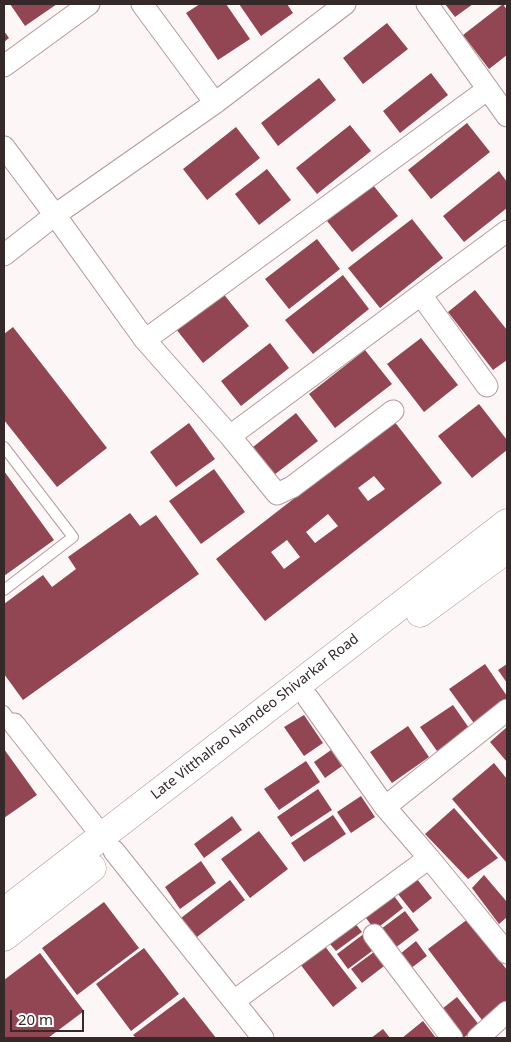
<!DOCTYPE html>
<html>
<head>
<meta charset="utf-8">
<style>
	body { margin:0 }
	#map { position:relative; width:511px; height:1042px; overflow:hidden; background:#fdf6f7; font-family:"Noto Sans",sans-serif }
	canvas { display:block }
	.frame { position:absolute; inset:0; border:5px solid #35292a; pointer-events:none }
	.scale { position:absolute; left:10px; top:1010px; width:74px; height:22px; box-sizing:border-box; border:2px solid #35292a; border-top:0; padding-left:6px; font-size:15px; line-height:18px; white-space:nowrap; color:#35292a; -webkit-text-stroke:4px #fff; paint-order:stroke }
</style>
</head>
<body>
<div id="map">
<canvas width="511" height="1042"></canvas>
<div class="frame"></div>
<div class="scale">20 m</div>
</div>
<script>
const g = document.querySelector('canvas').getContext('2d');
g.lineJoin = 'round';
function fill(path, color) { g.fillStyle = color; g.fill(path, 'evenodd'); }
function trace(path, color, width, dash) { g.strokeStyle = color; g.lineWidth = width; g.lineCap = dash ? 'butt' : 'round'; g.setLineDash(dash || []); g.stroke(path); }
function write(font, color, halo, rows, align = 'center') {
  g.font = font + ' "Noto Sans",sans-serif'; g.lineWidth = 5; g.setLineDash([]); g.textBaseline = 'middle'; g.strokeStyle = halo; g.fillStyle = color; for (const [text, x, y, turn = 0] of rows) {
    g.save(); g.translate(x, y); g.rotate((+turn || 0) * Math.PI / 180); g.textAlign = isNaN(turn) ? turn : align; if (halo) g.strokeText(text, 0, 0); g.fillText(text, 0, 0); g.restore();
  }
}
fill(new Path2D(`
	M10,4H57L25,26Z
	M200,4H226L250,39L218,60L186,13Z
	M239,4H287L293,13L261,36Z
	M445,4H473L455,17Z
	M503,4L507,10V55L489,69L463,35Z
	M387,23L408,49L363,84L343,58Z
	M4,31L9,38L4,42Z
	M431,73L448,95L400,133L383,111Z
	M319,78L336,100L278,146L261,123Z
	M467,123L490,152L431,199L408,170Z
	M350,125L371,151L317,194L296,168Z
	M236,127L260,158L207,200L183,169Z
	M267,169L291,200L259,225L235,194Z
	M499,171L507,182V208L464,242L443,216Z
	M373,185L398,216L352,252L327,221Z
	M412,219L443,258L380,308L348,268Z
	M317,239L340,269L289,309L265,279Z
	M343,275L369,309L313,354L285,320Z
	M475,290L507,330V360L493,370L448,312Z
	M222,292L249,326L203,363L176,329Z
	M13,327L107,448L57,487L4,420V334Z
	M421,338L458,385L424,412L387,364Z
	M270,343L289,368L241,406L221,381Z
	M365,350L392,384L335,428L309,394Z
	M479,404L507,440V450L472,478L438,436Z
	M296,413L318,441L274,475L253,447Z
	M394,421L442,483L265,621L216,559ZM374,476L385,489L368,501L358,488ZM328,514L338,526L315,543L306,532ZM287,540L300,557L284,569L271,552Z
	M189,423L215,459L176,487L150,452Z
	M214,469L245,512L201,544L169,501Z
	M4,471L54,540L4,576Z
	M130,513L140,526L156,515L199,574L23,700L4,674V604L43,575L52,587L76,569L68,557Z
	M485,664L507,696V703L476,726L449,689Z
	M507,664V683L498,670Z
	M453,705L469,728L437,751L420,727Z
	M304,715L323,743L304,756L284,727Z
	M408,726L429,757L392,783L370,752Z
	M507,727V762L490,742Z
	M4,749L37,795L4,818Z
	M331,750L342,766L325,778L314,762Z
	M306,761L320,782L279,810L264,789Z
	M494,763L507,779V861L506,862L452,799Z
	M318,789L332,810L291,837L277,817Z
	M361,796L375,817L351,833L337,812Z
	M454,808L498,858L468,879L425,834Z
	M333,815L346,834L304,862L291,843Z
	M232,816L242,830L204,858L194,844Z
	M259,831L288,869L250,898L221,859Z
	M201,861L216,883L180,909L165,887Z
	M484,875L507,902V917L499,924L472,888Z
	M417,879L432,898L413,913L398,894Z
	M230,880L245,900L197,937L181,918Z
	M388,888L403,908L375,930L360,910Z
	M104,902L139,948L77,995L42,948Z
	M405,911L419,930L391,951L377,932Z
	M351,918L362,932L336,951L325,938Z
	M468,919L507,970V1007L485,1024L428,949Z
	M365,933L376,948L348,969L337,954Z
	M416,941L427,956L406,972L395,958Z
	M324,945L357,988L333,1007L300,964Z
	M144,948L179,994L131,1031L96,984Z
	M378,949L388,963L362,983L351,969Z
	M40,953L84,1011L48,1038H4V980Z
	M184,997L216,1038H136L133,1035Z
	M457,997L480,1026L463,1038H456L437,1013Z
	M423,1021L436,1038H402Z
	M383,1029L390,1038H371Z`), '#924553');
const lane = new Path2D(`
	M4,447L73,537L4,590
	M4,711L14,724`);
const street = new Path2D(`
	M142,4L215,103
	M427,4L507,116
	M4,66L89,4
	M4,147L55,215L145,340L230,436L277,494L292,487L393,411
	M4,255L55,215L215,103L345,4
	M421,295L487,386
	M145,340L488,89
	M230,436L507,231
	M308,698L385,807L429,858L507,953
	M14,724L102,836
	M385,807L507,710
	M114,851L263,1038
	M374,935L452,1038
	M234,1001L429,858
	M478,1038L507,1012`);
const secondary = new Path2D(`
	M420,613L507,549
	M4,912L507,523
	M4,937L92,868`);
trace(lane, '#b7999c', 12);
trace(street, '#b7999c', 23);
trace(secondary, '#b7999c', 29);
trace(lane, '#fff', 10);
trace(street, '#fff', 21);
trace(secondary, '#fff', 28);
write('14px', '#35292a', '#fff', [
	["Late Vitthalrao Namdeo Shivarkar Road",255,717,-38]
]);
</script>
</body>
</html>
